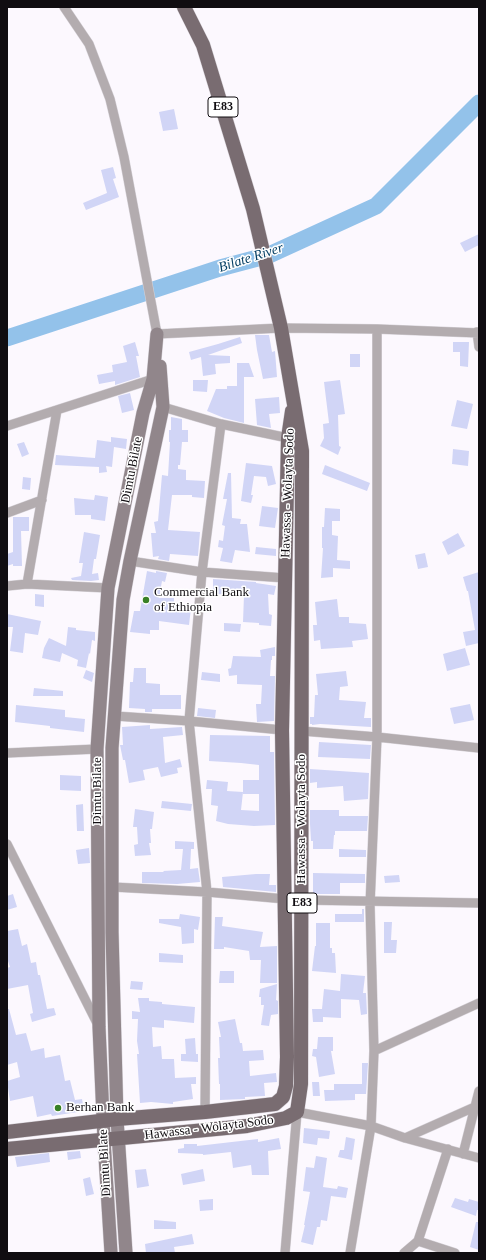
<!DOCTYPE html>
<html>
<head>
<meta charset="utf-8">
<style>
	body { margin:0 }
	#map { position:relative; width:486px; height:1260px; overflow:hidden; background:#fcf8fe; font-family:"Times New Roman",serif }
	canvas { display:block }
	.frame { position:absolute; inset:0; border:8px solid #100d11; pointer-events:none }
</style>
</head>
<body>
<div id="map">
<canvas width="486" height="1260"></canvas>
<div class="frame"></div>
</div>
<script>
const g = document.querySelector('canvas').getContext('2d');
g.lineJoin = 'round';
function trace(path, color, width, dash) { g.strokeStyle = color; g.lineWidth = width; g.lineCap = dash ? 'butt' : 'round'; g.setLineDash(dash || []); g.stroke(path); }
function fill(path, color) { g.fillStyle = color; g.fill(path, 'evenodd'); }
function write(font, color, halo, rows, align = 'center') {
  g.font = font + ' "Times New Roman",serif'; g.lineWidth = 3; g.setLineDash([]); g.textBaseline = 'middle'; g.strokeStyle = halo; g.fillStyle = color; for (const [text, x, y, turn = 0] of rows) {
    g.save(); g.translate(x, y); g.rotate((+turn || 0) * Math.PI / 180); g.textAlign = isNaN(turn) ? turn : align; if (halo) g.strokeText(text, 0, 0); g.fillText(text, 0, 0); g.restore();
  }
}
trace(new Path2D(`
	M7,338L220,268L269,255L376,206L479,103`), '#93c2ea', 17);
fill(new Path2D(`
	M174,109L178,129L163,131L159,112Z
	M113,167L116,178L113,179L119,197L86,210L83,203L107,193L101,170Z
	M479,234V245L465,252L460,243Z
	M255,335H269L272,352L275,351L277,377L263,379L257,350Z
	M240,337L242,343L208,355L230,356V363L215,364L216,374L203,376L201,357L191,360L189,352L218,344Z
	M135,342L139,356H136L140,377L115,385V381L99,384L97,375L113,372L112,365L127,362L123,346Z
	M453,342H469L468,367L460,366V352H453Z
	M350,354H360V367H350Z
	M237,363H249L254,377H244V423L224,418L207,411L216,389H227V386H237Z
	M193,380H208L207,392L193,391Z
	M340,380L345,414L338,415L339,446L341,447L338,455L320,446L324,438L323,424L329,423L324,382Z
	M130,393L134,410L122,413L118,396Z
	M279,397L280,413L269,414L271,428L257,425L255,399Z
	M457,400L473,404L467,429L451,426Z
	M171,417L182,419V430H188V442H182L180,465H178V469L186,470V480L205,481L204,498L192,497V495H172L168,530L200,532L198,556L170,554L169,561L158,559L159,556L153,557L151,533H156L154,522L158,521L162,475L168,476L170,442H169V430H171Z
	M111,437L127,439L126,449L114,447L112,467L106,466L107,472L99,473V467L55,465L56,455L95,458L97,440L111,442Z
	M24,442L29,454L22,457L17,444Z
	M453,449L469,451L468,466L452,464Z
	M246,463L272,466L276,484L268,486L266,477L254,476L251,495H253L251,503L241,501Z
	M325,465L370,483L367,491L322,474Z
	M228,473H231L232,518L241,519L240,524H247L250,552L235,550L232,563L220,561L223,548L218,547L219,540L223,541L225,526L222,525L227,499H223Z
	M23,477L31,478L30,490L22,489Z
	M95,495L108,497L105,521L91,519V515H75L74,498L94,500Z
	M262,506L278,508L275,528L259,526Z
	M325,508L340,509V521H332V535L338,536L337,560L350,561V569L333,568V577L321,578L323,548H322V527H324Z
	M13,517H29V531H21L22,566H13V564L7,566V554L13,552Z
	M84,532L100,535L96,559H94L92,574L98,573L99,580L91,581L72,580L71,578L81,576L83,563H79Z
	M458,533L465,546L448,555L442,542Z
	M256,547L276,549V556L255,554Z
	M425,553L428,567L418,569L415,555Z
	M147,571L156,573V571L167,573L165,582L162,581L159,598H174V607L191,608L189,625L159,621V630H150V634L130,632L134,611H140Z
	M479,572V643L466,646L463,632L475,630L468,591H467L463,577Z
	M213,579L256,582V583L276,586L274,595L268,594L269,614L272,615L271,626L259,625V623L243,622L244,595L213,594Z
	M35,594L44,595V607L35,606Z
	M337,599L339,617H349V623L366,624L368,639L352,641L353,647L321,649L320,640L314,641L313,625H317L315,602Z
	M7,614L41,621L38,635L25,633L23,653L10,651L13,627H7Z
	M224,623L241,624L240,632L224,631Z
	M68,627L76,628V630L95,632V641L92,640L90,654L89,653L86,668L77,666L78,660L62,653L60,662L42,658L44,648L49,638L66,646Z
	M275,647V656H272V660H271L270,676H275L274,721L257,722L256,704H261L262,685L237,684V675L229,676L228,669L231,668L233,656L261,657L260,650Z
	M465,648L470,665L447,671L443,654Z
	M134,668H146V683L160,684V695H181V709H152V712H145V709L129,708L130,682H133Z
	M86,670L94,673L92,682L83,678Z
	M346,671L348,686L340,687L339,700L366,702L364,718H371V727L320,724L312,725V724H310V717H314L315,695H318L316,674Z
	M202,672L220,674V682L201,680Z
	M34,688L63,691V696H33Z
	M470,704L474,720L454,724L450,708Z
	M16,705L65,710V717L85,719L84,732L50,728V726L15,722Z
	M198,708L216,710L215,718L197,716Z
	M150,725V729L182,727L183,735L163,737L165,763L180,759L182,767L177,768L178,773L161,777L158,767L143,770L145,780L129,783L125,760H123L120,745H123L122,727Z
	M210,735L270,736V752H274L275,825L254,826L228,824L216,821L218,806L211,805L212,789H206L207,780L228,782L227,791L243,792L241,810L259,811V794H243V780H259V765L241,763L209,761Z
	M319,742L371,745L370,759L318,757Z
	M310,769L369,773L368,799L344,801L343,786L317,788V782L310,783Z
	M60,775L81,776V791L60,790Z
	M162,801L192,804L191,811L161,808Z
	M83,804L84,831H77L76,805Z
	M135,809L154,812L152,829H150L151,843H149L151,855L135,856L134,845L138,844L137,827H133Z
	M310,810H339V816H368L367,831H335V835H334L333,849H313V841H311L310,824Z
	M175,841L194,842V849H191L190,869L198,868L200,882L177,884L142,883V872H164L163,871L181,870L183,849H175Z
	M89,848L90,863L78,864L76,850Z
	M339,849L366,850V857H339Z
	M313,873L365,874V883H340V894H313Z
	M256,874H270L269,885H276V892L223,887L222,877Z
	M399,875L400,882L385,883L384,876Z
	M13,894L17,907L7,910V896Z
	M362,909H364V922H335V914H362Z
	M180,914L200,917L198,930L194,929V943L182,944L181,927L159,923V919H179Z
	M215,917H223L222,926L263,932L260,947L277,946V983H260L261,960H250L249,951L224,947V949H214Z
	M384,922H392L391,940H397L396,953H384Z
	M316,923H330V948H332V953H335L336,973L312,971L315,946H316Z
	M18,929L22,946L27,944L31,963L36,962L38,975H40L47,1009L54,1008L56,1015L32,1022L30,1014L33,1013L28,985L7,989V968L10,967L7,958V931Z
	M159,953L183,955V963L159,962Z
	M220,971H234V983H219Z
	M341,974L365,976L363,993H366L367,1014L361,1015L359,1000L341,999V1018L323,1017V1022H313L312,1009H322L324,989L340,991Z
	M131,981L143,982L142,990L130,989Z
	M277,984L276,1000L278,1001V1014L271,1015L269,1026L261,1025L264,1005H261V997H259L260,989Z
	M138,998H149V1001L162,1002V1004L195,1007L194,1023L164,1020V1028L152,1027L153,1047L161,1046L162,1059H174L175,1078L196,1077V1084H191L193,1099L173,1102V1104L151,1102L140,1103L137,1054H139L137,1041L138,1019H132V1011L140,1012Z
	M7,1009H9L16,1035L26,1033L31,1051L44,1048L45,1058L60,1055L65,1081L70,1080L75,1100L82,1099L84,1111L52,1116L51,1114L37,1117L33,1096L10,1101L7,1081L20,1077L17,1062L7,1065Z
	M235,1019L240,1043H242L243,1051L263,1050L264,1060L249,1061L250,1076L276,1073L277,1082L264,1083L265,1096L245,1097V1099L220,1100V1084H219L218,1058H220L219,1037H221L218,1022Z
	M318,1037H333V1051H331L335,1074L319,1077L316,1057L312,1056L313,1049H317Z
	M195,1038L196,1054H198V1062L181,1061V1054H186L185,1039Z
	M362,1063H368L366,1094H355V1100L325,1101L324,1090H334V1084H362Z
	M312,1082H319L320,1096H313Z
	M304,1128L330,1131L329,1139L318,1138L317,1145L303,1143Z
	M346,1137L355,1139L352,1160L338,1157L340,1150H344Z
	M279,1138L281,1149L268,1151L269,1175H252L251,1165L233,1168L231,1152L203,1155V1154L178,1153V1149L184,1148V1144H197V1146L258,1139V1142Z
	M80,1151L81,1158L68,1160L67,1152Z
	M49,1153L50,1162L17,1167L15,1157Z
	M316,1156L327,1158L323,1187L337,1189L338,1186L348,1188L346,1198L331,1196L327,1221L321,1220L320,1227H317L313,1245L301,1242L305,1225H304L310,1192L303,1191L306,1167L314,1168Z
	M146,1169L149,1186L137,1188L135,1170Z
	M203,1169L205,1181L183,1185L181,1174Z
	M90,1177L94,1194L86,1196L83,1179Z
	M455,1198L468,1202L469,1199L479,1202V1210H477L476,1216L451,1207Z
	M213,1199V1210L200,1211L199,1200Z
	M154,1220L176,1222V1229H154Z
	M476,1222H479V1250L470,1247Z
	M192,1234L194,1244L174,1247L175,1253H146L145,1244Z`), '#d1d5f6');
const minor = new Path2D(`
	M64,7L89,44L110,99L124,157L157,334L281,328L377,329L479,333
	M477,332L479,347
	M163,407L221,424L288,438
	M7,426L153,379
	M7,513L42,500
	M130,561L202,572L285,578
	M27,584L57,410
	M7,586L27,584L108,588
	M115,716L189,721L282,730
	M302,731L377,737L479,748
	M7,753L97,749
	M7,844L97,1023
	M113,887L207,892L285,899
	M302,900L479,903
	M374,1051L479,1003
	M205,1112L207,892L189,721L202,572L221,424
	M405,1138L479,1105
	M463,1154L479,1091
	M418,1241L455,1253
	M285,1253L297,1112L371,1126L405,1138L479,1158
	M350,1253L371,1126L374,1051L370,905L377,737V329
	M404,1253L418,1241L448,1149`);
const secondary = new Path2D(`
	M111,1253L104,1140L99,1027L97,749L108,588L143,413L153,379L157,334
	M126,1253L117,1119L112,932V748L123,600L130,561L163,407L160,366`);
const primary = new Path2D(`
	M7,1132L117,1119L205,1112L275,1104L283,1097L286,1086L287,1057L282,730L288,438L292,411
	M7,1149L247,1126L286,1118L297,1112L301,1084L302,451L281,328L253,209L203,45L184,7`);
trace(minor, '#d6d2d8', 10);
trace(secondary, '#d6d2d8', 14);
trace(primary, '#d6d2d8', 15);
trace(minor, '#b3acaf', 9);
trace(secondary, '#91868b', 13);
trace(primary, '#796c71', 14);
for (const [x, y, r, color] of [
	[146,600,4,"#388026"],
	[58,1108,4,"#388026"]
]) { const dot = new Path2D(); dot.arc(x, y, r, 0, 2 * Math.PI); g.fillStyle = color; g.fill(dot); trace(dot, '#fff', 1.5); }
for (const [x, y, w] of [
	[223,107,30],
	[302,903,30]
]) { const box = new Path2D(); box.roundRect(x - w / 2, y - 10, w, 20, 3); g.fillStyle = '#fff'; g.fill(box); trace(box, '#100d11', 1); }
write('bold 12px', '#100d11', null, [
	["E83",223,107],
	["E83",302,903]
]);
write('13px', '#100d11', '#fff', [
	["Dimtu Bilate",132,470,-79],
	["Hawassa - Wolayta Sodo",288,493,-88],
	["Dimtu Bilate",98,791,-90],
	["Hawassa - Wolayta Sodo",302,819,-90],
	["Hawassa - Wolayta Sodo",209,1128,-7],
	["Dimtu Bilate",105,1163,-93]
]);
write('13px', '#100d11', '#fff', [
	["Commercial Bank",154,593],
	["of Ethiopia",154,608],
	["Berhan Bank",66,1108]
], 'left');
write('italic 14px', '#053f64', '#fff', [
	["Bilate River",251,258,-18]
]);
</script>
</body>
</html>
